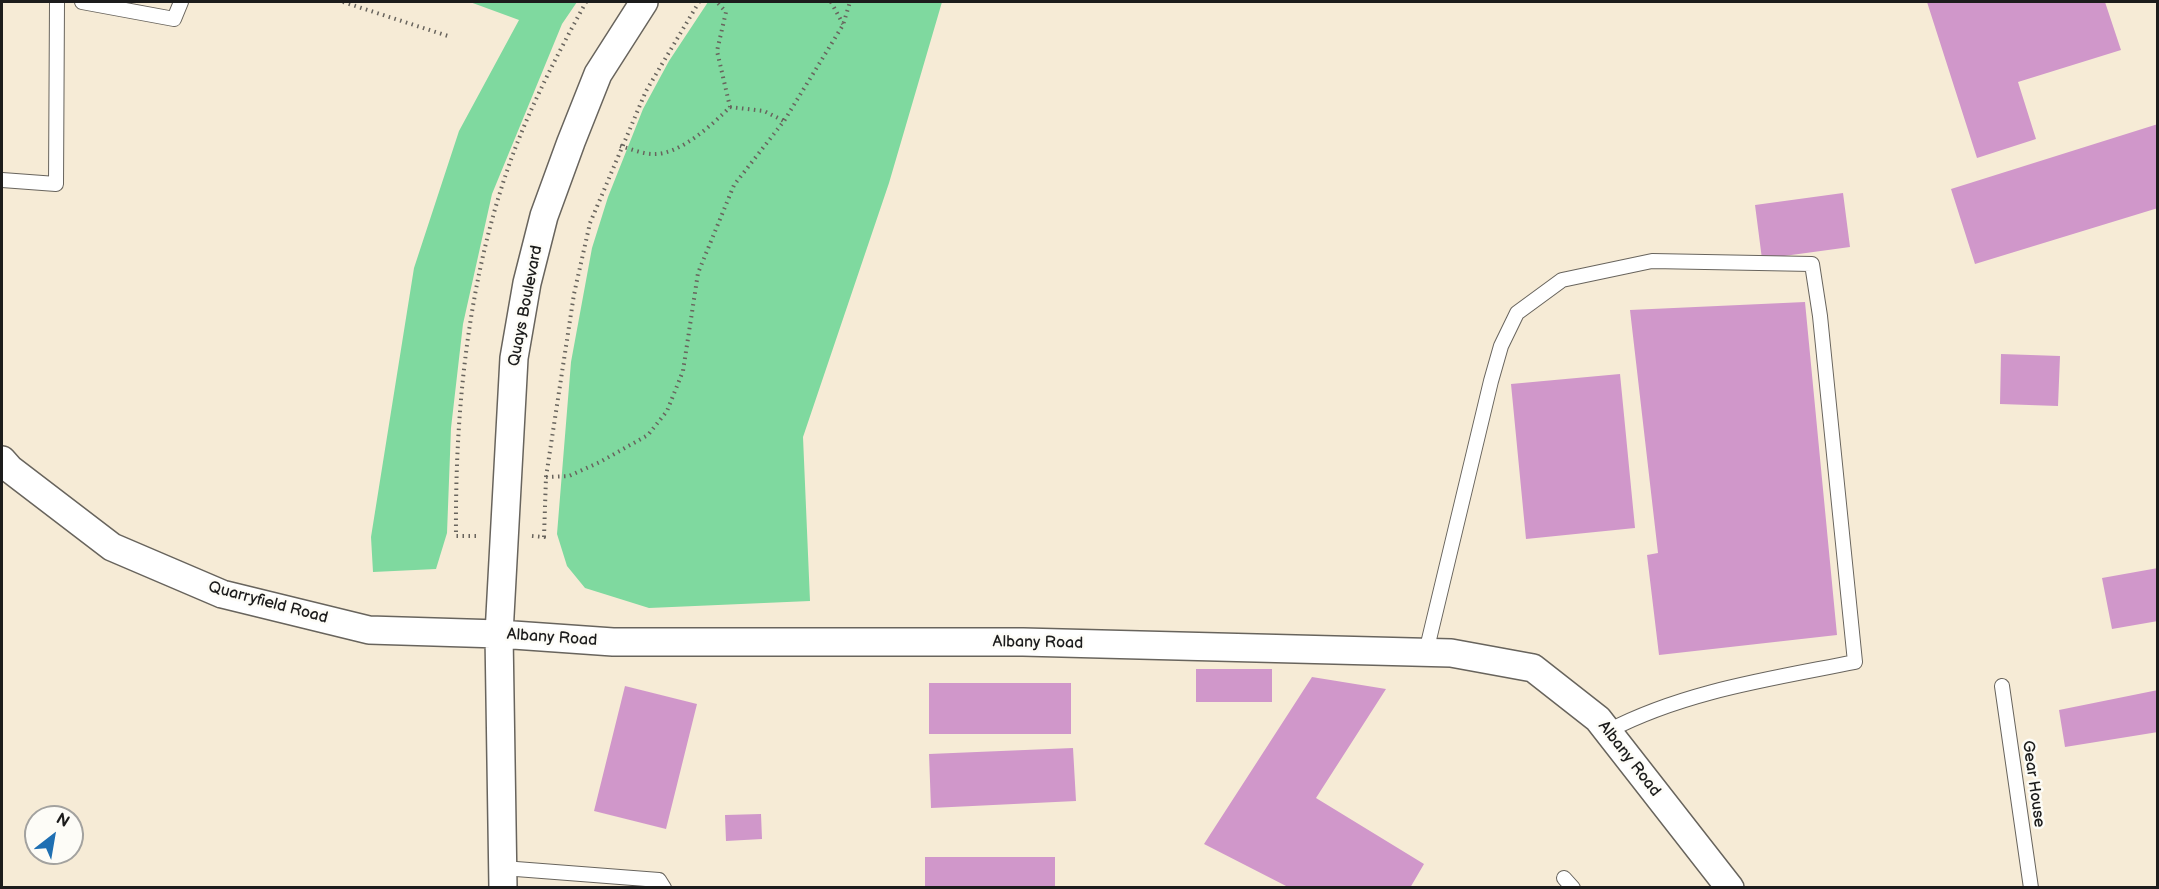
<!DOCTYPE html>
<html>
<head>
<meta charset="utf-8">
<style>
	body { margin:0 }
	#map { position:relative; width:2159px; height:889px; overflow:hidden; background:#f6ebd6; font-family:"Balsamiq Sans",sans-serif }
	canvas { display:block }
	.frame { position:absolute; inset:0; border:3px solid #1c1c1c; pointer-events:none }
	.north { position:absolute; left:24px; top:805px; width:60px; height:60px; box-sizing:border-box; background:#fdfcf7; border:2px solid #a3a29f; border-radius:50%; rotate:31deg; font-size:16px; font-weight:700; line-height:24px; text-align:center; color:#1c1c1c }
	.north::after { content:''; display:block; margin:auto; width:21px; height:27px; background:#1f6fb2; clip-path:polygon(50% 0,100% 100%,50% 72%,0 100%) }
</style>
</head>
<body>
<div id="map">
<canvas width="2159" height="889"></canvas>
<div class="frame"></div>
<div class="north">N</div>
</div>
<script>
const g = document.querySelector('canvas').getContext('2d');
g.lineJoin = 'round';
function fill(path, color) { g.fillStyle = color; g.fill(path, 'evenodd'); }
function trace(path, color, width, dash) { g.strokeStyle = color; g.lineWidth = width; g.lineCap = dash ? 'butt' : 'round'; g.setLineDash(dash || []); g.stroke(path); }
function write(font, color, halo, rows, align = 'center') {
  g.font = font + ' "Balsamiq Sans",sans-serif'; g.lineWidth = 5; g.setLineDash([]); g.textBaseline = 'middle'; g.strokeStyle = halo; g.fillStyle = color; for (const [text, x, y, turn = 0] of rows) {
    g.save(); g.translate(x, y); g.rotate((+turn || 0) * Math.PI / 180); g.textAlign = isNaN(turn) ? turn : align; if (halo) g.strokeText(text, 0, 0); g.fillText(text, 0, 0); g.restore();
  }
}
fill(new Path2D(`
	M470,2H577L562,24L492,194L463,324L451,428L447,533L436,569L373,572L371,537L414,268L459,131L519,20Z
	M708,2H942L889,183L803,437L810,601L649,608L585,588L567,566L557,534L571,362L592,248L608,197L643,109L669,61Z`), '#7fd99f');
fill(new Path2D(`
	M1927,2H2105L2121,50L2018,82L2036,139L1977,158Z
	M2158,124V208L1975,264L1951,189Z
	M1843,193L1850,247L1762,259L1755,205Z
	M1805,302L1837,635L1659,655L1647,555L1658,553L1630,310Z
	M2001,354L2060,356L2058,406L2000,404Z
	M1620,374L1635,528L1526,539L1511,384Z
	M2158,568V621L2112,629L2102,578Z
	M1196,669H1272V702H1196Z
	M1312,677L1386,689L1316,798L1424,864L1410,888H1290L1204,844Z
	M929,683H1071V734H929Z
	M625,686L697,704L666,829L594,811Z
	M2158,690V732L2065,747L2059,710Z
	M1073,748L1076,801L931,808L929,754Z
	M761,814L762,839L726,841L725,815Z
	M925,857H1055V888H925Z`), '#d097ca');
const lane = new Path2D(`
	M82,2L174,19L181,2
	M2,180L56,184L57,2
	M1426,652L1491,381L1501,346L1517,313L1562,280L1652,261L1812,264L1820,316L1855,662C1770,679 1685,691 1608,731
	M2002,686L2031,888
	M503,868L659,880L664,888
	M1564,878L1573,888`);
const street = new Path2D(`
	M2,460L10,469L112,547L222,594L369,630L499,634L613,642H1023L1451,653L1533,668L1598,719L1730,888
	M503,888L499,634L514,358L527,283L544,216L571,142L598,74L644,2`);
trace(lane, '#68645d', 16);
trace(street, '#68645d', 30);
trace(new Path2D(`
	M343,2L448,36
	M831,2L843,24
	M730,107L764,111L784,121
	M620,146C631,149 643,154 653,154C680,155 713,124 730,107L717,51L726,12L717,2
	M546,477L569,476L600,462L648,435L667,411L683,371L698,273L734,185L784,121L843,25L850,2
	M476,536H456C455,414 467,288 507,171C527,112 556,57 586,2
	M532,536L544,537L546,477L574,294L590,223L646,91L699,2`), '#68645d', 4, [1.5, 4.5]);
trace(lane, '#fff', 14);
trace(street, '#fff', 27);
write('16px', '#1c1c1c', '#fdfcf7', [
	["Quays Boulevard",526,306,-79],
	["Quarryfield Road",268,603,15],
	["Albany Road",552,638,4],
	["Albany Road",1038,643,1],
	["Albany Road",1629,759,52],
	["Gear House",2033,784,82]
]);
</script>
</body>
</html>
